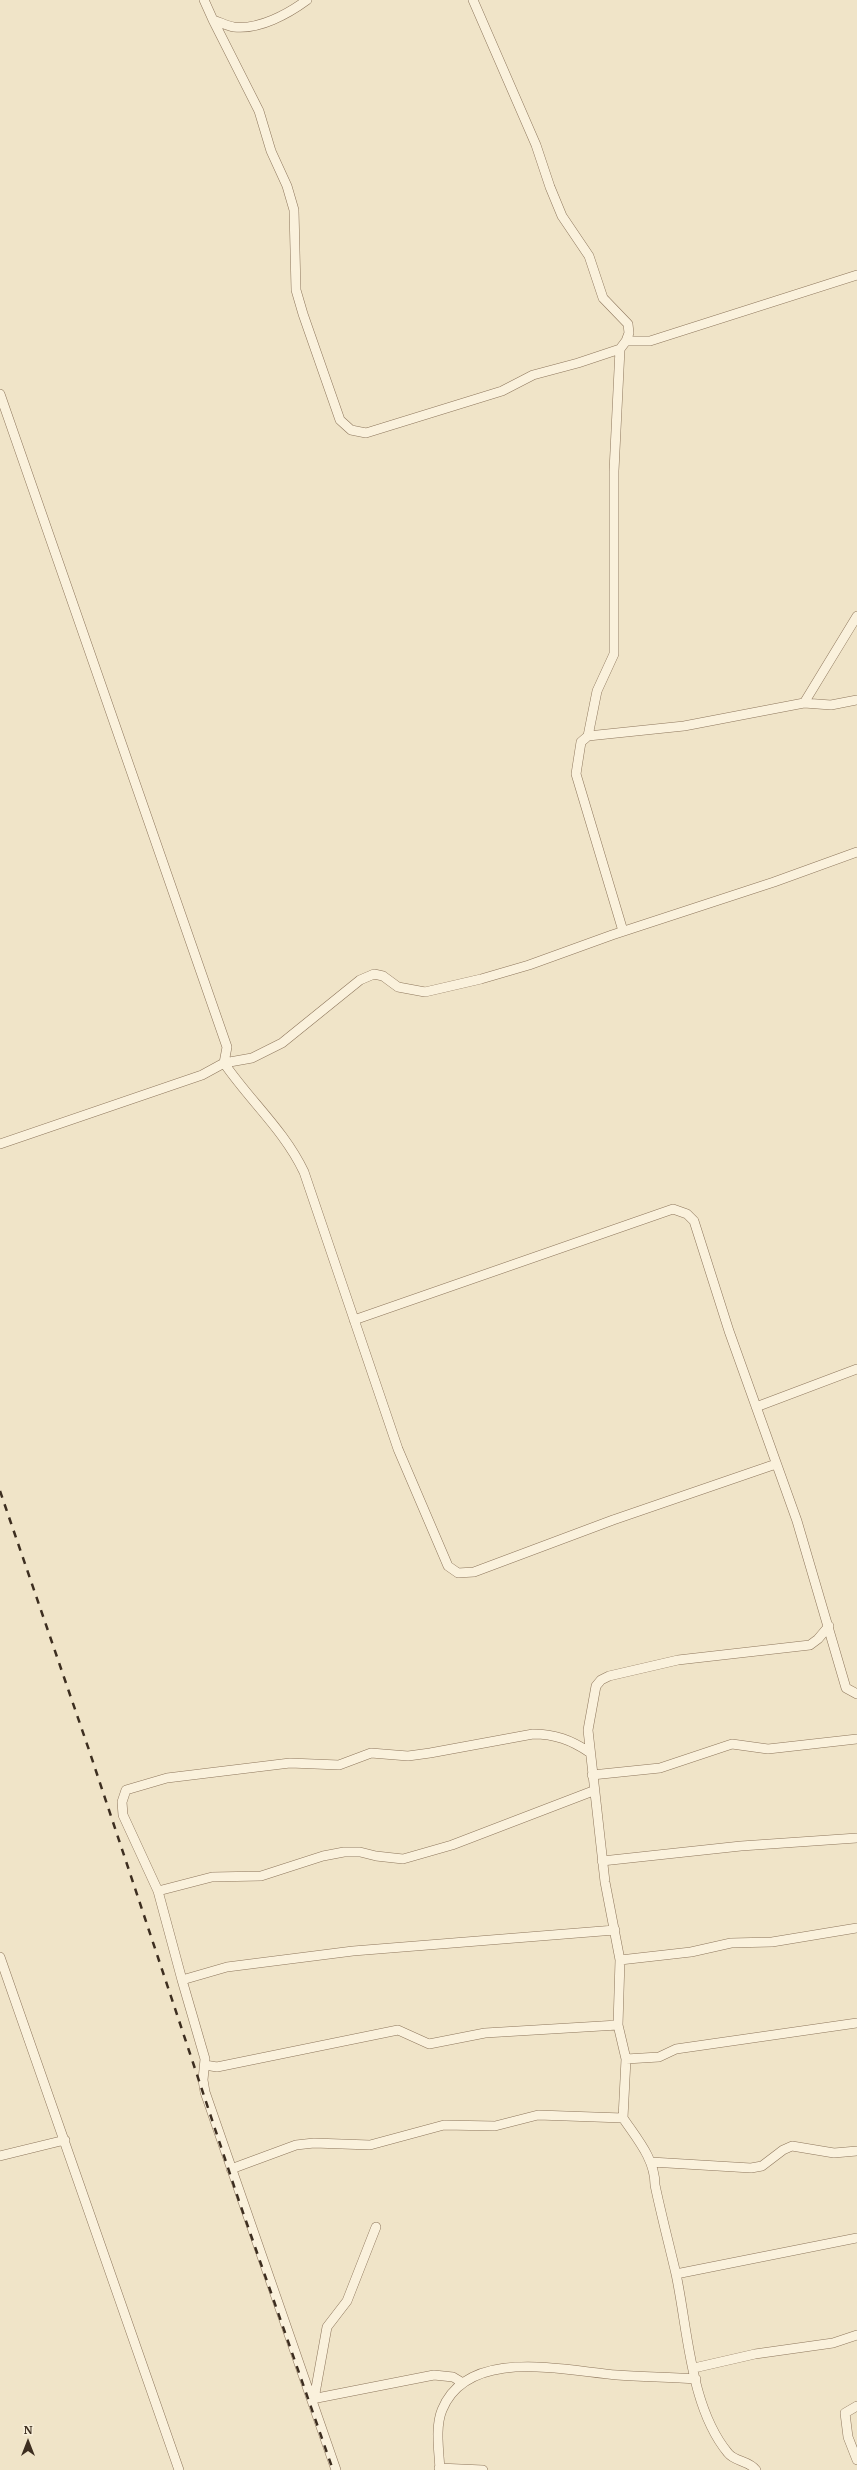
<!DOCTYPE html>
<html>
<head>
<meta charset="utf-8">
<style>
	body { margin:0 }
	#map { position:relative; width:857px; height:2470px; overflow:hidden; background:#f0e4c8; font-family:Merriweather,serif }
	canvas { display:block }
	.north { position:absolute; left:8px; top:2422px; width:40px; height:40px; -webkit-text-stroke:3px #f7eed8; paint-order:stroke; rotate:0deg; font-size:11px; font-weight:700; line-height:16px; text-align:center; color:#3d2e20 }
	.north::after { content:''; display:block; margin:auto; width:14px; height:18px; background:#3d2e20; clip-path:polygon(50% 0,100% 100%,50% 72%,0 100%) }
</style>
</head>
<body>
<div id="map">
<canvas width="857" height="2470"></canvas>
<div class="north">N</div>
</div>
<script>
const g = document.querySelector('canvas').getContext('2d');
g.lineJoin = 'round';
function trace(path, color, width, dash) { g.strokeStyle = color; g.lineWidth = width; g.lineCap = dash ? 'butt' : 'round'; g.setLineDash(dash || []); g.stroke(path); }
const minor = new Path2D(`
	M204,0L213,20
	M307,0C288,14 259,30 234,27C227,26 220,22 213,20L259,111L271,151L287,186L294,210L296,290L303,314L340,420L351,430L366,433L502,391L533,375L578,363L620,349L626,341L629,333L628,324L603,298L589,256L562,216L550,187L536,145L473,0
	M626,341H650L857,275
	M620,349L614,471V654L597,691L588,736L581,742L576,774L623,931
	M0,394L227,1047L224,1063L202,1075L0,1144
	M804,703L857,616
	M588,736L684,726L804,703L831,705L857,700
	M354,1320L673,1209L687,1214L694,1221L729,1331L797,1521L846,1688L857,1694
	M756,1407L857,1369
	M776,1464L613,1520L474,1572L458,1573L448,1566L398,1449L304,1172C284,1130 250,1101 224,1063L252,1058L282,1043L360,980L374,974L383,976L398,987L425,992L481,979L529,965L612,935L774,882L857,852
	M592,1775L660,1768L732,1744L768,1749L857,1739
	M602,1861L741,1846L857,1838
	M158,1891L212,1877L261,1876L323,1856L344,1852H360L376,1856L403,1859L452,1845L593,1791
	M0,1957L179,2470
	M620,1960L691,1952L731,1943L772,1942L857,1928
	M182,1980L158,1891L123,1815L122,1802L126,1790L167,1778L290,1763L339,1765L371,1753L408,1756L430,1753L533,1734C555,1734 571,1740 589,1752
	M626,2059L659,2057L676,2049L857,2023
	M205,2065L217,2067L398,2030L429,2044L485,2033L618,2025
	M623,2118L626,2059L618,2025L620,1960L605,1882L588,1730L596,1686L601,1680L609,1676L678,1660L810,1645L818,1639L829,1626
	M0,2156L65,2140
	M651,2162L751,2168L762,2166L783,2150L792,2146L834,2153L857,2151
	M231,2169L296,2145L314,2143L370,2145L444,2125L495,2126L538,2115L623,2118C637,2139 655,2159 655,2185C661,2214 669,2244 676,2274C688,2330 690,2407 728,2453C735,2462 748,2460 756,2470
	M676,2274L857,2238
	M694,2368L755,2354L833,2343L857,2335
	M312,2399L434,2375L453,2377L463,2383
	M314,2399L327,2327L347,2301L376,2227
	M857,2406L845,2413L848,2437L857,2460
	M439,2468L483,2470
	M336,2470L205,2092L203,2080L205,2059L182,1980L227,1967L353,1951L615,1930
	M440,2470C439,2451 435,2427 442,2410C468,2346 565,2371 617,2375C643,2377 669,2377 696,2379`);
trace(minor, '#8d765c', 10);
trace(minor, '#faf1dc', 9);
trace(new Path2D(`
	M0,1491L89,1750L239,2201L333,2470`), '#3d2e20', 2.5, [7, 7]);
</script>
</body>
</html>
